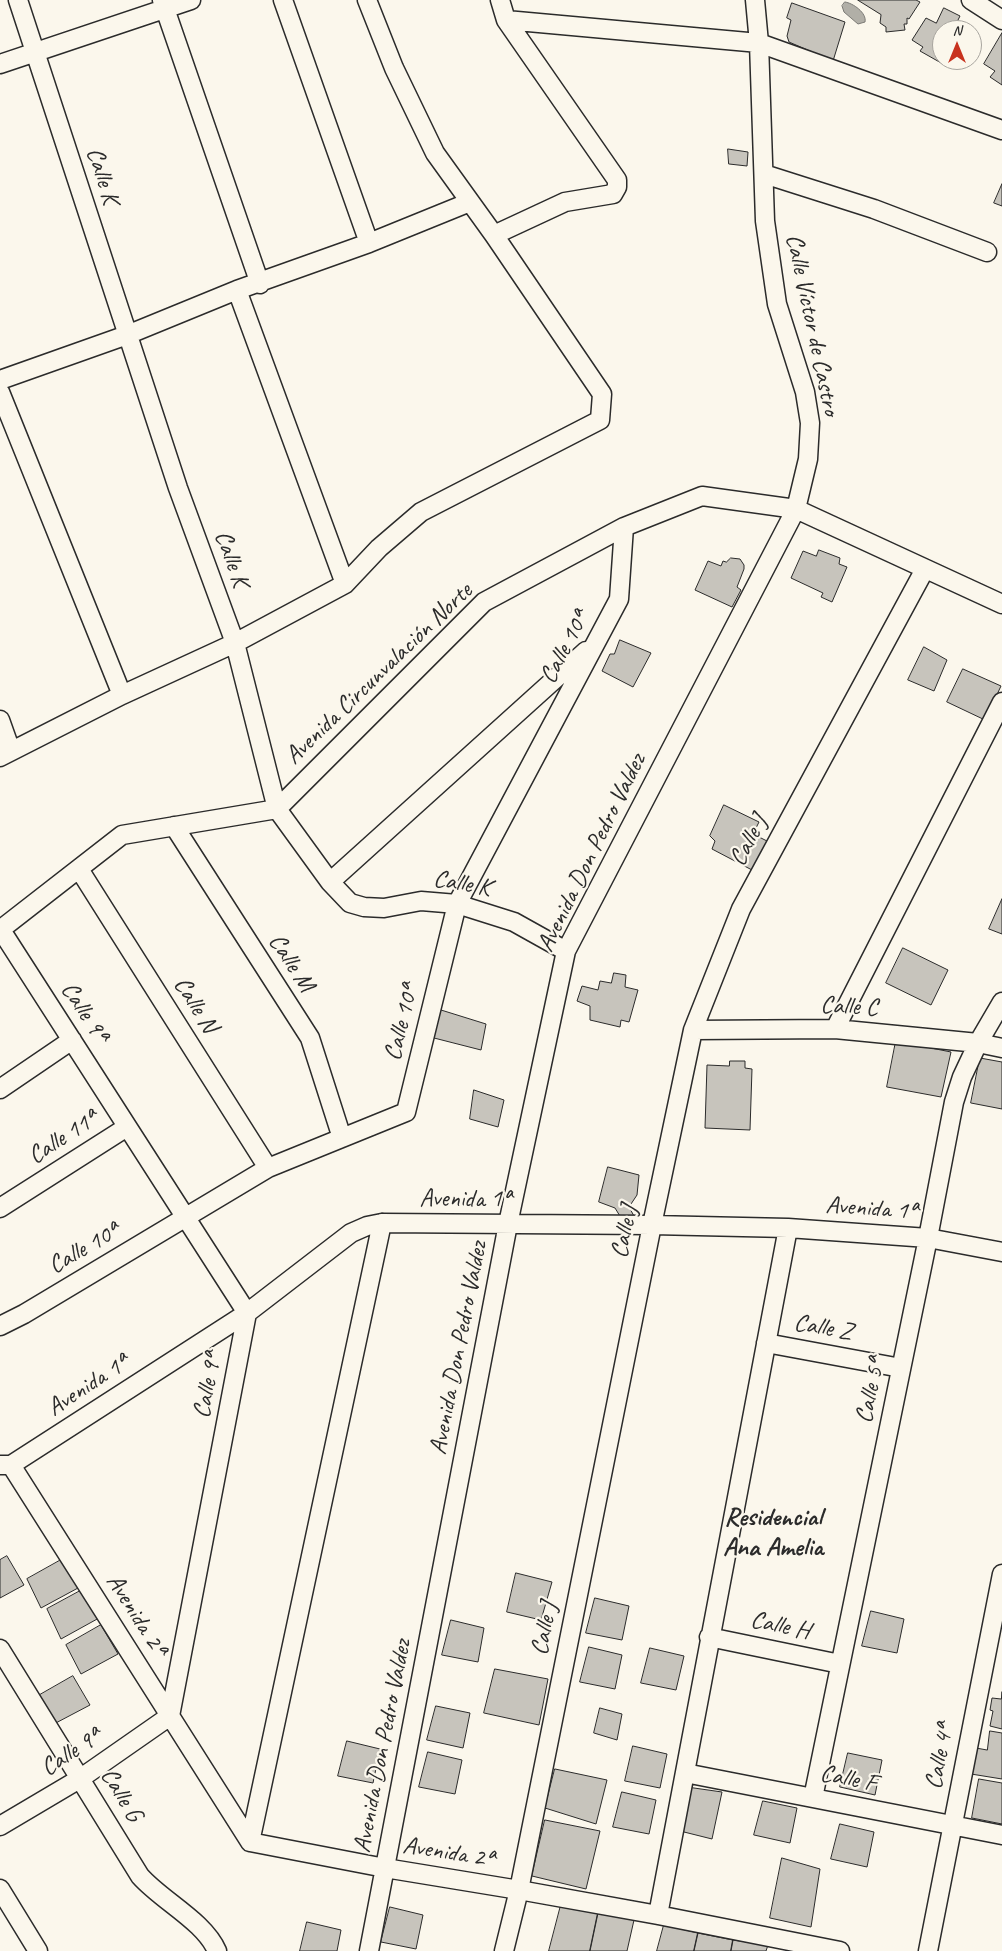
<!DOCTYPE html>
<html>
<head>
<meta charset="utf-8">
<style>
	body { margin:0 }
	#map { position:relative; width:1002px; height:1951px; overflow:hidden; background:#fbf7ec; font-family:Caveat,sans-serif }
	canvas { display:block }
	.north { position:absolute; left:932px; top:20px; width:50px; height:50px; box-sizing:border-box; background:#fbf7ec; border:1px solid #a8a59f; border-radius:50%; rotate:0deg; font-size:14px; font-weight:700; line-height:20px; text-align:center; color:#2b2b2b }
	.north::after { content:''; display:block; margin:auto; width:18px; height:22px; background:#c8321e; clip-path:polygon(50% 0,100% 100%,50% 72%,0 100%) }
</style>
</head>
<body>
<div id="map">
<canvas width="1002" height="1951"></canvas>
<div class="north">N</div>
</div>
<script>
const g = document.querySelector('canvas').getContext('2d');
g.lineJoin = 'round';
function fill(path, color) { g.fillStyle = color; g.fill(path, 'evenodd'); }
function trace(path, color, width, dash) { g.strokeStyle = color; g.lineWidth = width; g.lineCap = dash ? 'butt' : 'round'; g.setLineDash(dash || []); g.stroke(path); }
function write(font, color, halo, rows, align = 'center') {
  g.font = font + ' Caveat,sans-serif'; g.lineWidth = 4.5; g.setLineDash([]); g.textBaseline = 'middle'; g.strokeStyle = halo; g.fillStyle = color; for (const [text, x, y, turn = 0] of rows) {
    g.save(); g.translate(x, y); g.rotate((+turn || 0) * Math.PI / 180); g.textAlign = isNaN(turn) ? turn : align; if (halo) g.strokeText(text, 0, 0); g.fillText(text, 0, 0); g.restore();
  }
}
const water = new Path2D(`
	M845,2C853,3 867,13 865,22L858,24L844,12L842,6Z`);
fill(water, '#b1afa7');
trace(water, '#7b7a75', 1);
const building = new Path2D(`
	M858,0H916L920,2L909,19L907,18V24H904L905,30L886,32V27L880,23L881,15Z
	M792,3L845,22L833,61L789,42L787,36L791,20L787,18Z
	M944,8L960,16L957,22L967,26L964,30H942V60H946L943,64L920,51L923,47L912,40L926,18L936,23Z
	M1002,33V85L990,77L995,71L984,64Z
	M728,149L748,152L747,166L729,164Z
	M1002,184V206L994,203Z
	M819,550L840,558L839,564L847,567L832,602L821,597L823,593L791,578L803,551L816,556Z
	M731,558L740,559L744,565V569L737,587L741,590L732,607L695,590L708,561L721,566L723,561L726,562Z
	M620,640L651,653L633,687L602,671L610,654H614Z
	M924,647L947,660L934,691L908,680Z
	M963,669L1001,686L985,720L947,702Z
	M724,805L759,822L753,834L767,841L752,870L712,849L715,841L710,836Z
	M1002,899V934L989,929Z
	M903,948L948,970L931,1005L886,983Z
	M614,973L626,975L625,987L638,990L629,1022L621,1020L620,1027L590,1020V1006L577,1001L582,986L598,990L600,981L611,983Z
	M441,1010L486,1024L481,1050L434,1038Z
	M896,1041L951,1052L941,1097L887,1087Z
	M980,1058L1002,1062V1109L971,1103Z
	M730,1061H745V1068L752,1069L750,1130L705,1128L707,1065L729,1066Z
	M474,1090L504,1100L498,1127L470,1119Z
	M608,1167L639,1175L637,1195L629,1207L634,1216L623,1221L615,1208L599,1202Z
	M7,1556L24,1585L0,1598V1560Z
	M61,1560L78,1588L41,1608L27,1579Z
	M516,1573L552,1582L541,1620L507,1612Z
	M82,1590L99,1618L61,1639L47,1609Z
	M595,1598L629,1606L622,1640L586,1633Z
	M871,1611L904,1619L897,1653L862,1646Z
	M451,1620L484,1628L478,1662L442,1655Z
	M101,1625L118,1654L81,1674L66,1645Z
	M589,1647L622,1655L615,1689L580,1682Z
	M650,1648L684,1656L676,1690L641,1683Z
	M495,1669L548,1679L539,1725L484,1713Z
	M73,1676L90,1705L52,1725L38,1696Z
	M1002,1692V1729L990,1726L993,1711L990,1710L992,1698L1001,1699Z
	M436,1706L470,1713L463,1748L427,1740Z
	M600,1708L622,1714L617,1740L594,1733Z
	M990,1731L1002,1733V1779L971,1774L976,1748L987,1750Z
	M347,1741L380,1749L373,1783L338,1776Z
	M633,1746L667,1754L660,1788L625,1781Z
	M428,1752L462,1760L455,1794L419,1787Z
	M848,1753L882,1760L875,1795L840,1787Z
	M555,1769L607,1780L596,1824L545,1808Z
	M979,1779L1002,1783V1824L972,1818Z
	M687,1787L722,1792L712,1839L680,1831Z
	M622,1792L656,1800L649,1834L613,1827Z
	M763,1801L797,1808L790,1843L754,1835Z
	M545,1820L600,1831L586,1889L532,1876Z
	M840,1824L874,1832L867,1867L831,1859Z
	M782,1858L820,1869L811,1927L770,1918Z
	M561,1905L598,1913L590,1951H549Z
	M390,1907L423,1915L416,1949L381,1942Z
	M598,1913L634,1920L627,1951H590Z
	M307,1922L341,1930L337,1951H300Z
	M664,1925L698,1933L694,1951H657Z
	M698,1933L733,1940L731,1951H694Z
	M733,1940L768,1945L766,1951H731Z`);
fill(building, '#c7c4bc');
trace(building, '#2b2b2b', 1);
const minor = new Path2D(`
	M18,0L178,488L235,643L277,809L330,882L350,903L364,907L384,908L421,901L457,904L514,922L566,951
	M162,0L260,284
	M283,0L369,243
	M971,0L1002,20
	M506,20L759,43L1002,130
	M0,64L191,0
	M764,174L874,209L987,252
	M494,235L565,202L613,194L617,187V180L506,20L500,0
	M237,290L345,584
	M0,380L127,335L237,290L369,243L470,202
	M0,392L122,695L235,643L345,584L379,548L421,512L600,420L602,394L494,235L435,153L394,68L367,0
	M0,720L11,751
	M0,757L122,695
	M174,826L310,1038L342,1138
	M79,869L268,1168
	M330,882L586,651
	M0,930L122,835L277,809L484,602L624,527L702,496L796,509L1002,604
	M835,1029L1002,702
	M693,1030L835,1029L978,1043L1002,1048
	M0,1089L72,1040
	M0,1208L127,1127
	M0,1326L24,1314L268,1168L406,1112L457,904L619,599L624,527
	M766,1343L901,1368
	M0,1465H11L247,1313L351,1233L367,1226L382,1223L652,1225L788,1228L928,1238L1002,1252
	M11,1465L250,1842L385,1868L519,1890L658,1915L840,1951
	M709,1637L840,1664
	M0,1649L140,1876C162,1901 204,1921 217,1951
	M685,1773L1002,1835
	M813,1798L928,1238L954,1102L962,1077L978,1043L1002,1002
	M0,1826L81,1778L170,1716L247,1313L1,930
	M250,1842L382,1223
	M0,1889L38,1951
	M658,1915L788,1228
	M369,1951L508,1224L566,951L796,509L808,459L810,423L805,392L777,304L765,221L759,43L755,0
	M504,1951L519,1890L652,1225L693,1030L741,909L925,569
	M928,1951L1002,1574`);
trace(minor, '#2b2b2b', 21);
trace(minor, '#fbf7ec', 18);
write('25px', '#2b2b2b', '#fbf7ec', [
	["Calle K",102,176,72],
	["Calle Víctor de Castro",812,325,78],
	["Calle K",231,559,70],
	["Calle 10ª",565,648,-62],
	["Avenida Circunvalación Norte",379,674,-44],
	["Calle J",749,841,-62],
	["Avenida Don Pedro Valdez",592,853,-64],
	["Calle K",462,884,10],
	["Calle M",291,963,57],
	["Calle N",195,1005,58],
	["Calle C",849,1007,3],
	["Calle 9ª",84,1012,57],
	["Calle 10ª",402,1023,-76],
	["Calle 11ª",63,1138,-33],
	["Avenida 1ª",465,1199],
	["Avenida 1ª",871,1209,4],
	["Calle J",625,1232,-78],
	["Calle 10ª",84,1249,-30],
	["Calle Z",823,1328,10],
	["Avenida Don Pedro Valdez",459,1348,-79],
	["Avenida 1ª",88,1386,-33],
	["Calle 9ª",208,1386,-79],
	["Calle 5ª",871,1391,-78],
	["Avenida 2ª",136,1615,58],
	["Calle H",780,1626,12],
	["Calle J",545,1629,-79],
	["Avenida Don Pedro Valdez",383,1746,-79],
	["Calle 9ª",71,1753,-33],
	["Calle 4ª",940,1757,-79],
	["Calle F",848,1779,11],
	["Calle G",121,1795,59],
	["Avenida 2ª",448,1853,9]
]);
write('bold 26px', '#2b2b2b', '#fbf7ec', [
	["Residencial",773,1518],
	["Ana Amelia",773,1548]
]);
</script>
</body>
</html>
